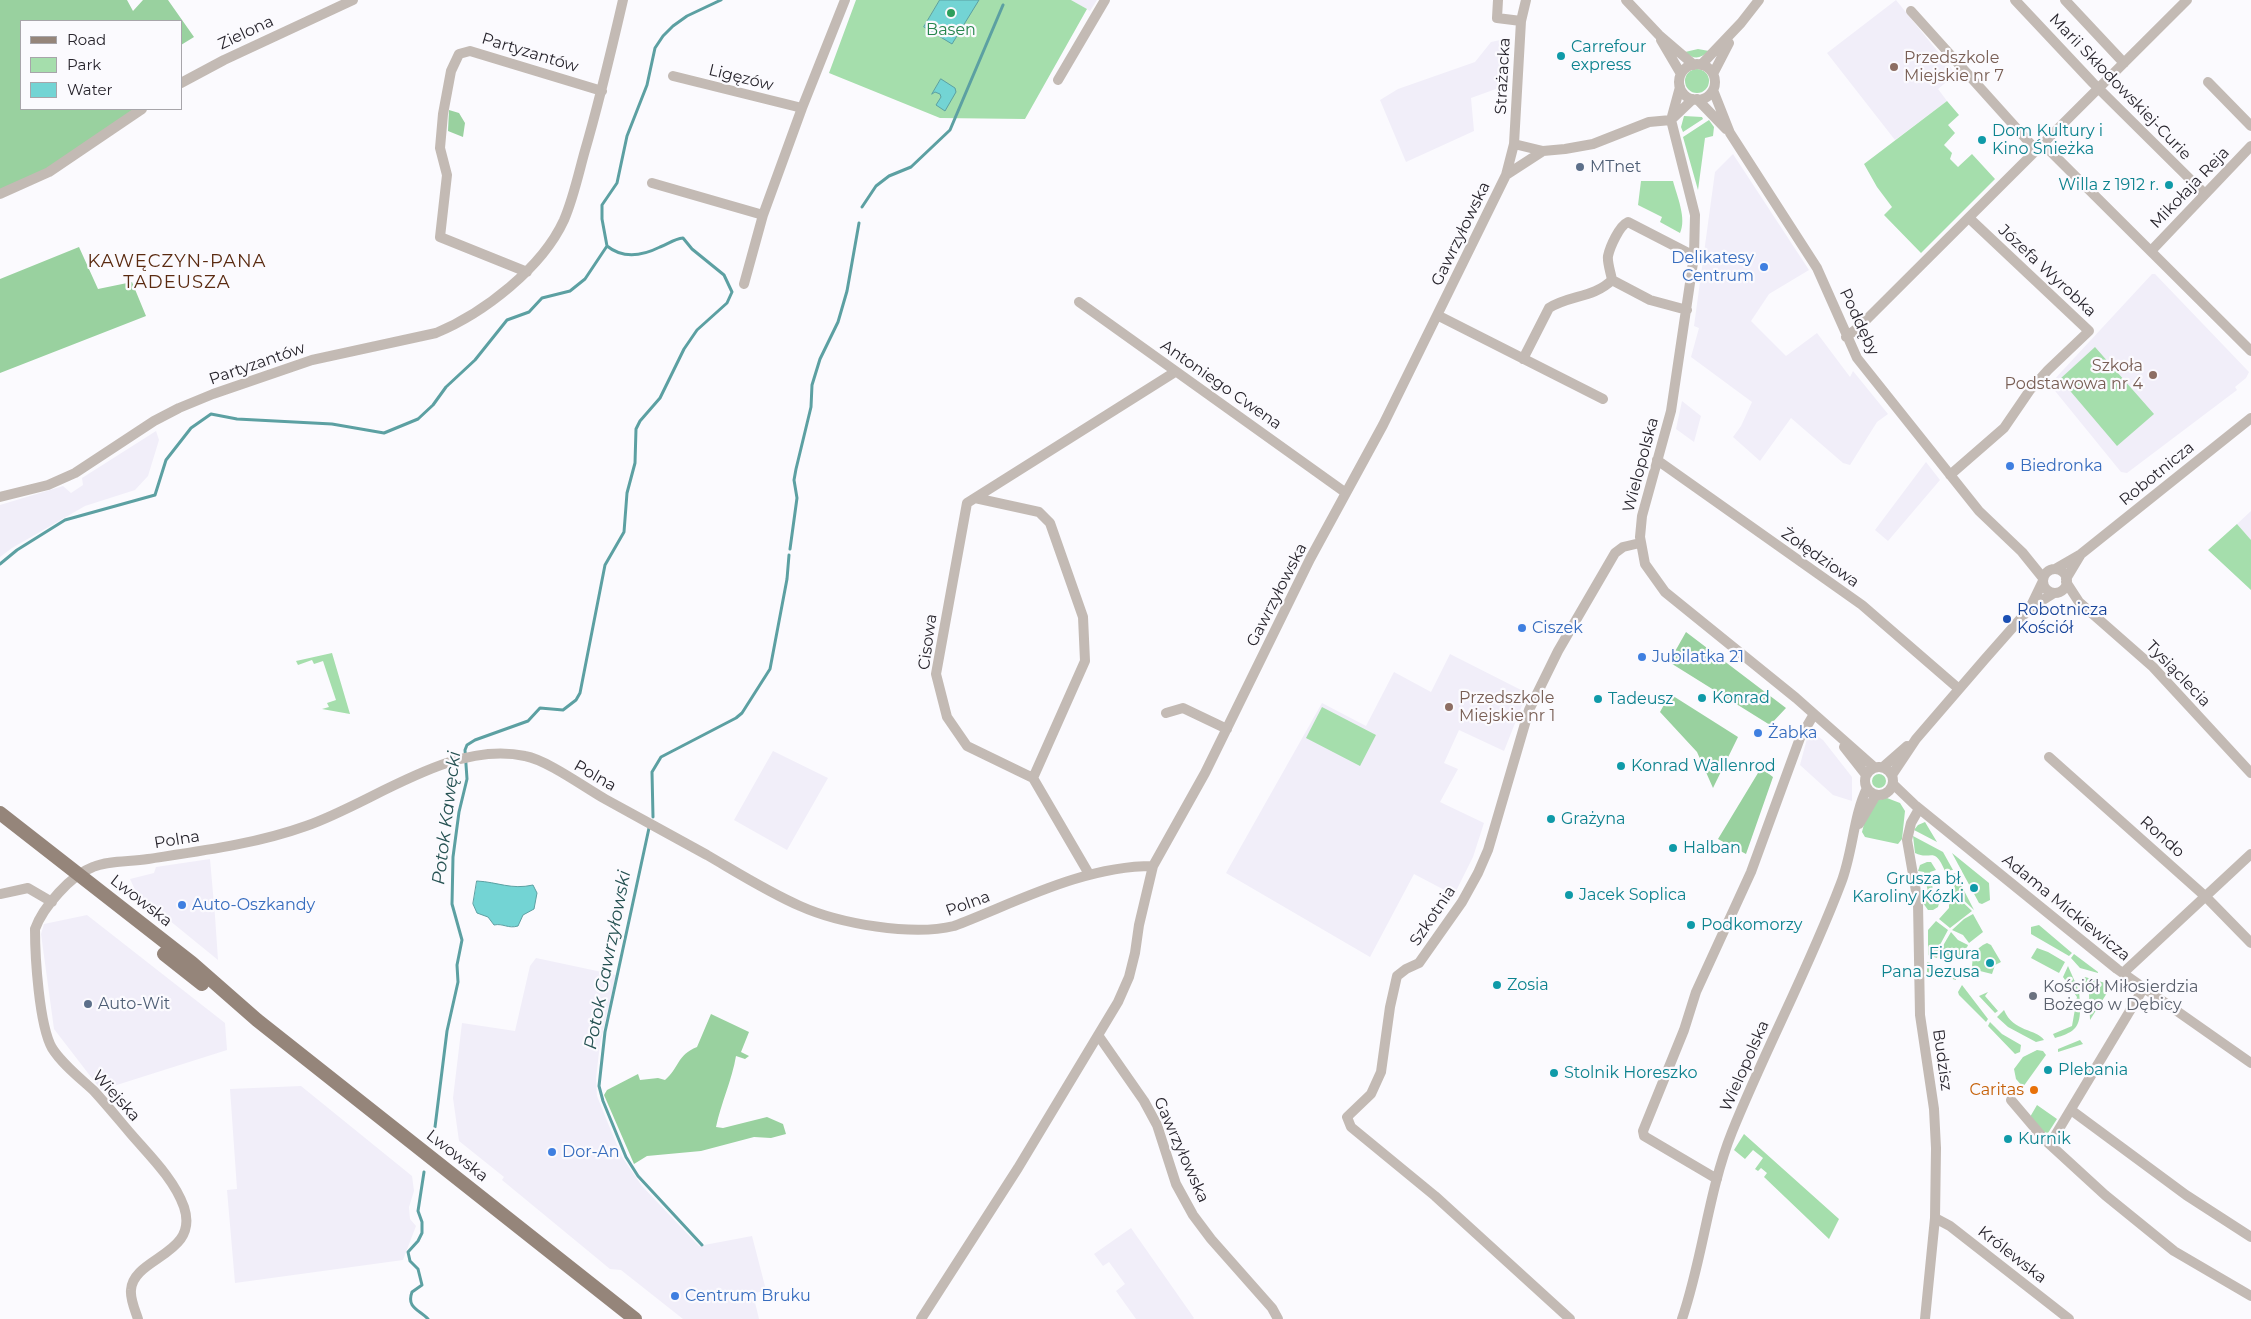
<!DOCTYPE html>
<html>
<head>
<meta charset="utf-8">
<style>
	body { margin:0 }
	#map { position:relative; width:2251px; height:1319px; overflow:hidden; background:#fbfafe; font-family:Montserrat,sans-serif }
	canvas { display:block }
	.legend { position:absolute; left:20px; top:20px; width:162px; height:90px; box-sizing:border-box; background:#fbfafe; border:1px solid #a7a5aa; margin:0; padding:6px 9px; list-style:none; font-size:15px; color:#28252d }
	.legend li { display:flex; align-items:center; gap:10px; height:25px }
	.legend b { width:25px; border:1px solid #a7a5aa }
</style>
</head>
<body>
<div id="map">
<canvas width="2251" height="1319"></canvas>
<ul class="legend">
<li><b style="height:6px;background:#95857a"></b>Road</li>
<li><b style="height:14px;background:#a5deac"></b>Park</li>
<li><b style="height:14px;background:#73d4d4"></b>Water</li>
</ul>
</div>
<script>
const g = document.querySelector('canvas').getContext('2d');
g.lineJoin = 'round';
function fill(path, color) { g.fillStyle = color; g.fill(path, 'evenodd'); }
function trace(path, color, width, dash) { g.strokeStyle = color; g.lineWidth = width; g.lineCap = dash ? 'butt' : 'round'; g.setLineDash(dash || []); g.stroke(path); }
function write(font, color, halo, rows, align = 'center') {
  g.font = font + ' Montserrat,sans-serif'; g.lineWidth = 4.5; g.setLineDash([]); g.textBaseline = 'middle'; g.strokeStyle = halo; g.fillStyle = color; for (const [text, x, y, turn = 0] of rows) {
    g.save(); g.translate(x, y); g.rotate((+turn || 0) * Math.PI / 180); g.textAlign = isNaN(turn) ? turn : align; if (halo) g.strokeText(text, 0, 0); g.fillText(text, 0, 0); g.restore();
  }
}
fill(new Path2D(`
	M1071,0H1097L1090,11Z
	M1896,0L1956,74L1938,89L1947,101L1895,140L1827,53Z
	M1510,38L1507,85L1471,98L1474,131L1406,162L1380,100L1398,89L1475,62L1491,42Z
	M1733,154L1809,270L1769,294L1751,321L1786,356L1817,333L1850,377L1853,371L1888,414L1877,422L1850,465L1843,463L1791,418L1760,461L1733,437L1741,426L1752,402L1691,357L1699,328L1694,326L1715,172Z
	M2152,274H2155L2249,372L2246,378L2235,387L2237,390L2127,473L2121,472L2051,386V383Z
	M1682,401L1701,416L1694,442L1676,429Z
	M156,431L159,440L148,476L135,490L85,506L12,548L0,557V505L63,486L71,493L83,485L82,478Z
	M1926,462L1940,480L1888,541L1875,530Z
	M2251,511V540L2237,524Z
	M1450,654L1527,693L1504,751L1459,730L1444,763L1458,769L1440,802L1484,823L1473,857L1454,895L1414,874L1370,957L1226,873L1322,703L1366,726L1394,672L1431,692Z
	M1814,734L1823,740L1852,777V801L1833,795L1800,765L1808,735Z
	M773,751L828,778L787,850L734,820Z
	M210,859L215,916L218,960L137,894L130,879L154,873L156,867Z
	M87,915L225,1023L227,1050L101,1090L54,1029L41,934L44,924Z
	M536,958L616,975L600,1044L596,1078L597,1096L605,1116L622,1157L642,1186L699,1246L752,1236L766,1290L753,1294L759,1319H683L621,1270L610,1269L502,1180L504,1177L459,1141L453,1098L462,1023L515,1031L530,966Z
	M301,1086L412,1176L414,1191L409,1207L410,1219L416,1226L403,1260L235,1283L227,1190L237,1189L230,1089Z
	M1131,1228L1194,1318L1193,1319H1136L1116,1291L1125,1284L1109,1262L1103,1266L1094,1254Z`), '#f1eef9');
fill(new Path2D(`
	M856,0H1071L1087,9L1025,119L940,118L829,73Z
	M1698,49L1709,51C1700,59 1694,60 1685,52Z
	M1685 81a12 12 0 1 1 24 0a12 12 0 1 1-24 0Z
	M1947,101L1959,115L1948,125L1955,133L1944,145L1952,153L1950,159L1958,167L1972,154L1995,179L1921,253L1884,215L1892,207L1877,187L1864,164Z
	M1684,116L1702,117L1703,119L1683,132L1681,127Z
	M1709,120L1714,127L1713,136L1705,138L1698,190L1683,137Z
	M1641,181H1673C1677,196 1687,219 1680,233L1660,222L1662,217L1638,205Z
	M2095,347L2154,414L2117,446L2060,379Z
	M2237,524L2251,540V590L2208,550Z
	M332,653L350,714L322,709L329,707L327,703L336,700L323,661L314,664L312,660L298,665L296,661Z
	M1322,707L1376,735L1360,766L1306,738Z
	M1872 781a7 7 0 1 1 14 0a7 7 0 1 1-14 0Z
	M1887,798L1900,803L1905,811L1902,839L1898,844L1865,837L1862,832L1865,820L1878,800Z
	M1925,822L1937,842L1914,830L1918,825Z
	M1913,836L1943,852L1953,870L1945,871C1934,845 1931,861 1915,853Z
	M1952,853L1989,883L1990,900L1982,904L1979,903Z
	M1927,862H1931L1936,870L1930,872L1934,897L1940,899L1938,907L1933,910H1928L1923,903L1924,899L1929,897L1924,872L1918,871L1920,865Z
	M1953,873H1955L1974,910L1955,892Z
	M1956,896L1972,911L1950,928L1939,919L1949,908V898Z
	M1973,914L1983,932L1969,943L1963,935L1952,930L1964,919Z
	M1936,921L1948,930L1941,943L1937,958L1928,955V930Z
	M2039,925L2072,953L2069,956L2031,934V927Z
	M1951,932L1958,940L1968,945L1961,961L1941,954L1944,944Z
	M1987,943L1991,945L2001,962L1995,965L1992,974L1972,969C1972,957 1975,948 1987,943Z
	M2037,948L2048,952L2065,962L2059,973L2031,958Z
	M2074,954L2098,972V973L2080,968L2071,958Z
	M1927,962L1934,964L1935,969L1955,976L1956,980L1927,972Z
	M2068,966L2079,991L2080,1004L2076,1002L2077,997L2063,977Z
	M2085,977L2112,985L2090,1020L2089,993L2084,978Z
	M1962,985L1988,1019L1986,1022L1959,995L1958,992Z
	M1988,992L1985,996L1998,1011L1995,1013L1979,996Z
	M2075,1009L2080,1010C2080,1029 2072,1033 2055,1038L2053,1034L2072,1026Z
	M2004,1010C2013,1032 2037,1029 2044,1040L2036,1042L2008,1027L1997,1017Z
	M1990,1022L2002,1034L2021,1045L2020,1052L2015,1054L1988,1026Z
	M2080,1040L2083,1044L2058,1052V1049Z
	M2037,1050L2043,1051L2046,1055L2023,1087L2016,1079L2014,1069L2023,1057Z
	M2037,1105L2057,1119L2048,1133L2044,1132L2030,1117Z
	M1744,1134L1839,1219L1829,1239L1764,1177L1767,1173L1761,1168L1758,1171L1755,1169L1763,1158L1753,1150L1745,1159L1734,1150Z`), '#a5deac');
fill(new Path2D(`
	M0,0H127L133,11L143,0H168L194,37L181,45V21H21V109H135L45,171L0,190Z
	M449,110L459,113L465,123L463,137L448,131Z
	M79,247L98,289L132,282L146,316L0,373V279Z
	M1686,632L1786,708L1770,725L1669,662Z
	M1670,694L1738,737L1713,788L1697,752L1660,712Z
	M1761,768L1773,777L1746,854L1718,839Z
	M711,1014L749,1032L741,1052L749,1056L745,1059L736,1056C732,1080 721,1103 716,1127L723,1128L767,1117L783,1124L786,1134L771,1138L754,1137L701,1151L647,1156L634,1164L604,1095L607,1090L638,1074L640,1080L658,1078L665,1080C679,1068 677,1055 697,1047Z`), '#99d19f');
const water = new Path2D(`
	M940,0H979L952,44L924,27Z
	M941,79L955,88L956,92L945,111L936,105L941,97L940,94L935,92L932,94Z
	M477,881C498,882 511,890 533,885L537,893L534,909L523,915L518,926C508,929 503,923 494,925L488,917L477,913L473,904Z`);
fill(water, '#73d4d4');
trace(water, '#5ca0a2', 1);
trace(new Path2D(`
	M862,207L876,186L889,176L911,167L950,130L1003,5
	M790,549L797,498L794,480L796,469L811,407L812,385L820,359L838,322L847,291L859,223
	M0,564L17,550L65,520L155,495L166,460L191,428L211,414L237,419L332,424L384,433L418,419L433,405L446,387L475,360L507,320L529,312L542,298L570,291L585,279L607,246
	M653,817L652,772L661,757L736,718L742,713L770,669L787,579L789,555
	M649,828L605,1032L599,1086L603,1101L626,1157L638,1176L702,1245
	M435,1127L447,1031L458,982L457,965L462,940L452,904L453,857L459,812L467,779L465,750L467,745L475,740L528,721L540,708L563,710L576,700L580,693L605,565L624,532L627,493L635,463L636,429L640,421L660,398L684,349L697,330L727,303L732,292L724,275L692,249L683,238C674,239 668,244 660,247C642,256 623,259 607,246L602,219V205L617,183L627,136L647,85L655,48L663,36L673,26L687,16L721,0
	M424,1172L418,1211L422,1222V1233L418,1241L408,1252L410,1261L418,1269L422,1285L412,1292C406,1308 420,1310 428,1319`), '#5ca0a2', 3);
trace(new Path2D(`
	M1498,0L1497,18L1521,21
	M1626,0L1659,35L1694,65
	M2015,0L2093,83L2205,194
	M2065,0L2124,63
	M1911,11L2037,151
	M1661,40L1681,74
	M1679 82a18 18 0 1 1 36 0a18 18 0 1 1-36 0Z
	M1701,65L1741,23L1759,0
	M1713,74L1729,43
	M673,76L802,108
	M1058,80L1105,0
	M2208,82L2251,126
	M181,83L224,60L353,0
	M1680,87L1671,120L1695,215L1694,256L1671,411L1642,516L1640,537L1645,564L1665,592L1796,698L1874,767
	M1713,90L1730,133L1817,268L1857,358L1979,511L2022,552L2043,578
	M1697,99L1726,129
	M1671,120L1693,99
	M1514,144L1543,151L1565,149L1593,144L1649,122L1671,120
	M2044,145L2251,351
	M1506,175L1543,151
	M652,183L763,215L802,108L845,0
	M0,194L49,172L142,109
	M2151,251L2251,146
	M527,272L440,237L447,175L440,148L443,114L451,71L459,54L470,51L602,91
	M1612,280C1611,273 1607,263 1608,256C1610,247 1619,226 1628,222L1694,256
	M744,284L763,215
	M1079,302L1346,493
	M1439,316L1603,399
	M1846,337L1859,327L2187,0
	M1523,359L1549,308C1569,295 1594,298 1612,280L1650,300L1687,310
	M1657,460L1862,605L1959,689
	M1950,475L2004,428L2030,390L2048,370L2089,331L1969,218
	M0,497L48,485L75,473L154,421L179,408L213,394L312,360L436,333C484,313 542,268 564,220C573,199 578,176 584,154C599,103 611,52 623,0
	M975,498L1039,512L1050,523L1083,617L1085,661L1033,778
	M2055,569L2081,554L2251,418
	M2043 581a12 12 0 1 1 24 0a12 12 0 1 1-24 0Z
	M2066,579L2081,554
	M2066,582L2079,602L2153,667L2251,773
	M2030,608L2043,581
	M1166,713L1183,708L1227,729
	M1844,747L1866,775
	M2049,757L2206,897L2251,943
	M1865 781a14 14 0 1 1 28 0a14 14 0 1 1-28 0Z
	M1883,767L1907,746
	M1892,775L1916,739L1985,659L2030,608L2054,593
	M1893,784L1916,806L2117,969L2251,1063
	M1919,809L1911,823L1907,840L1918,903L1920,1015L1934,1109L1936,1148L1935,1218L1925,1319
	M1859,824L1876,795
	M1089,874L1033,778L967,746L947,717L936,674L967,503L1175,372
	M0,894L28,888L52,902
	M2123,973L2251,854
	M1098,1035L1144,1101L1157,1125L1176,1184L1193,1215L1211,1239L1272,1308L1278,1319
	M2011,1100L2045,1140L2105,1195L2174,1251L2251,1296
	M2071,1110L2186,1195L2251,1237
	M2050,1144L2143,989
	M1717,1179L1644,1136L1643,1131L1684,1030L1696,992L1751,872L1800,738L1814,714
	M1935,1218L1950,1226L2069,1319
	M138,1319C135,1310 130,1299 131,1290C133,1257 200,1255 184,1207C174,1179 150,1156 131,1134C119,1120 107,1105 94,1091C80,1078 62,1064 52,1048C39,1025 35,956 35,929C43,907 71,875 93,867C109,860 130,862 148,859C201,851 256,844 306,826C373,803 451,740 525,756C547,760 584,787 605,799C639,818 673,836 707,855C738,873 768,892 800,906C840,924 912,936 954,926C1017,902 1083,866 1153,866
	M921,1319L1018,1168L1118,1002L1129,977L1135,953L1139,925L1153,866L1205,773L1310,559L1383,425L1506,175L1514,144L1521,21L1526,0
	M1570,1319L1435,1196L1351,1127L1347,1117L1371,1094L1381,1072L1390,1007L1397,976L1406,969L1419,963L1462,902L1478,873L1488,850L1529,710L1558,651L1615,553L1623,547L1640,543
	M1682,1319C1703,1258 1708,1192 1732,1132C1766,1048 1809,968 1841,883C1853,852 1853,817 1867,788`), '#c3bab4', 10);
trace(new Path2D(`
	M0,813L192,963L257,1020L635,1319
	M164,954L202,984`), '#95857a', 14);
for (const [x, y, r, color] of [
	[951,13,5,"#2e9e5b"],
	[1561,56,5,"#0f9aa8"],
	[1894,67,5,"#8d6e63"],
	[1982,140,5,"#0f9aa8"],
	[1580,167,5,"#5c6f8a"],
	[2169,185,5,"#0f9aa8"],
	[1764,267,5,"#3f7fe0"],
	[2153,375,5,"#8d6e63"],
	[2010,466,5,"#3f7fe0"],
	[2007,619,5,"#1a4fb4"],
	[1522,628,5,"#3f7fe0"],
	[1642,657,5,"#3f7fe0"],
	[1702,698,5,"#0f9aa8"],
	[1598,699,5,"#0f9aa8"],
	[1449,707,5,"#8d6e63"],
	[1758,733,5,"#3f7fe0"],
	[1621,766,5,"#0f9aa8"],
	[1551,819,5,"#0f9aa8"],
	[1673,848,5,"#0f9aa8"],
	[1974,888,5,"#0f9aa8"],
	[1569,895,5,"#0f9aa8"],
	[182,905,5,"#3f7fe0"],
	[1691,925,5,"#0f9aa8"],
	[1990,963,5,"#0f9aa8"],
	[1497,985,5,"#0f9aa8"],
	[2033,996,5,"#6b7280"],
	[88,1004,5,"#5c6f8a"],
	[2048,1070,5,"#0f9aa8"],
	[1554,1073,5,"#0f9aa8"],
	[2034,1090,5,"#e8710a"],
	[2008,1139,5,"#0f9aa8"],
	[552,1152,5,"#3f7fe0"],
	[675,1296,5,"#3f7fe0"]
]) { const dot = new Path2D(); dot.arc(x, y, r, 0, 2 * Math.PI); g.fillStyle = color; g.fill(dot); trace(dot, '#fbfafe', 2); }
write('16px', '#27864d', '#fbfafe', [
	["Basen",951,30]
]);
write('16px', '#28252d', '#fbfafe', [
	["Zielona",246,33,-25],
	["Partyzantów",530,53,17],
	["Strażacka",1503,76,-87],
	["Ligęzów",741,78,14],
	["Marii Skłodowskiej-Curie",2120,87,46],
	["Mikołaja Reja",2190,188,-46],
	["Gawrzyłowska",1461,234,-64],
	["Józefa Wyrobka",2047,271,43],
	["Poddęby",1859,322,65],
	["Partyzantów",257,364,-19],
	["Antoniego Cwena",1221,385,35],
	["Wielopolska",1641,465,-75],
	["Robotnicza",2157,474,-39],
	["Żołędziowa",1820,558,35],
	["Gawrzyłowska",1277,595,-63],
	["Cisowa",928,642,-82],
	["Tysiąclecia",2178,674,46],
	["Polna",595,776,30],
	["Rondo",2162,837,42],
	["Polna",177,840,-9],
	["Lwowska",141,901,38],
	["Polna",968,904,-20],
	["Adama Mickiewicza",2066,908,39],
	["Szkotnia",1433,916,-56],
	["Budzisz",1942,1060,82],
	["Wielopolska",1745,1066,-66],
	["Wiejska",116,1096,48],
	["Gawrzyłowska",1181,1150,66],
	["Lwowska",457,1156,38],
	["Królewska",2012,1255,38]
]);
write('16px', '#0d838f', '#fbfafe', [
	["Carrefour",1571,47],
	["express",1571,65],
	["Dom Kultury i",1992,131],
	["Kino Śnieżka",1992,149],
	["Willa z 1912 r.",2159,185,"right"],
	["Konrad",1712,698],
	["Tadeusz",1608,699],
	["Konrad Wallenrod",1631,766],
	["Grażyna",1561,819],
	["Halban",1683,848],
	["Grusza bł.",1964,879,"right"],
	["Karoliny Kózki",1964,897,"right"],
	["Jacek Soplica",1579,895],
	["Podkomorzy",1701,925],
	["Figura",1980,954,"right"],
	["Pana Jezusa",1980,972,"right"],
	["Zosia",1507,985],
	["Plebania",2058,1070],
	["Stolnik Horeszko",1564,1073],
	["Kurnik",2018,1139]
], 'left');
write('16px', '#785e54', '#fbfafe', [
	["Przedszkole",1904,58],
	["Miejskie nr 7",1904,76],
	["Szkoła",2143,366,"right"],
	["Podstawowa nr 4",2143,384,"right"],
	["Przedszkole",1459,698],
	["Miejskie nr 1",1459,716]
], 'left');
write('16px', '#4e5e75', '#fbfafe', [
	["MTnet",1590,167],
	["Auto-Wit",98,1004]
], 'left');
write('16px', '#366cbe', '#fbfafe', [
	["Delikatesy",1754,258,"right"],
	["Centrum",1754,276,"right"],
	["Biedronka",2020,466],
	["Ciszek",1532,628],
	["Jubilatka 21",1652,657],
	["Żabka",1768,733],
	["Auto-Oszkandy",192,905],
	["Dor-An",562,1152],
	["Centrum Bruku",685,1296]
], 'left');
write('16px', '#164399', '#fbfafe', [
	["Robotnicza",2017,610],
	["Kościół",2017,628]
], 'left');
write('16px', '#5b616d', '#fbfafe', [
	["Kościół Miłosierdzia",2043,987],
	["Bożego w Dębicy",2043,1005]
], 'left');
write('16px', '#c56008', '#fbfafe', [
	["Caritas",2024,1090]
], 'right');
g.letterSpacing = '1px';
write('18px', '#5a2a10', '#fbfafe', [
	["KAWĘCZYN-PANA",177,262],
	["TADEUSZA",177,283]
]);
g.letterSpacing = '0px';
write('italic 18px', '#265253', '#fbfafe', [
	["Potok Kawęcki",447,818,-83],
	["Potok Gawrzyłowski",608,960,-79]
]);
</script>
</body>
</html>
